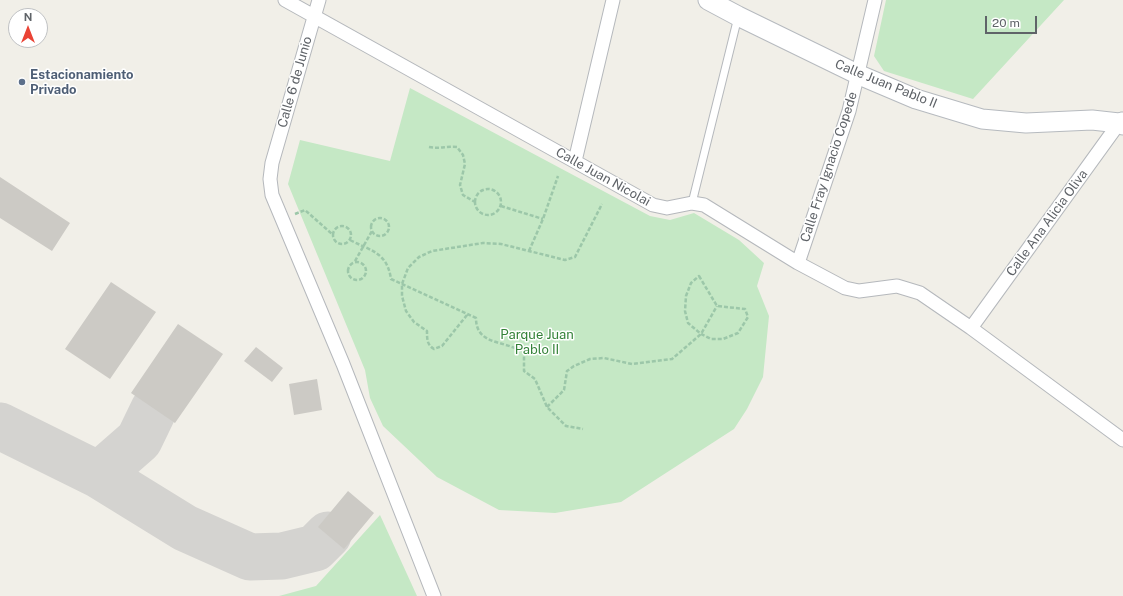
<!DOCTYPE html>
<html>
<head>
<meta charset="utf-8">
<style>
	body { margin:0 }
	#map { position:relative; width:1123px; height:596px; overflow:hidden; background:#f1efe8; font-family:"Public Sans",sans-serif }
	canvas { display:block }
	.north { position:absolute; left:8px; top:8px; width:40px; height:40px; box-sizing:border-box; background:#fff; border:1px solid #bfc1c3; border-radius:50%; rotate:0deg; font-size:11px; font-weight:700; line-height:16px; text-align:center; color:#5f6368 }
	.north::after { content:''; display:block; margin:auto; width:14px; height:18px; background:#ea4335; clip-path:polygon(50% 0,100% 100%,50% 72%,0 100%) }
	.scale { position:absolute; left:985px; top:16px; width:52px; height:18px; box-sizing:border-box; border:2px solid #5f6368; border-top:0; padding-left:5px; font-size:12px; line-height:14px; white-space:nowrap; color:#5f6368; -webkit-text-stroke:3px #fff; paint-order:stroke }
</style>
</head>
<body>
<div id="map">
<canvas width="1123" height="596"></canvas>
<div class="north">N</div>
<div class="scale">20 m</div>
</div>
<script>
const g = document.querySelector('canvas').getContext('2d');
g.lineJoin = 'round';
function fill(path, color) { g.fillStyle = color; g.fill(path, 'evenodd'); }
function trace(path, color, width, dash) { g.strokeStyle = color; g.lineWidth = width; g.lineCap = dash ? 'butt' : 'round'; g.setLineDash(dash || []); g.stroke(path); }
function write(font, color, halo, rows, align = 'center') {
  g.font = font + ' "Public Sans",sans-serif'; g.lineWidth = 3; g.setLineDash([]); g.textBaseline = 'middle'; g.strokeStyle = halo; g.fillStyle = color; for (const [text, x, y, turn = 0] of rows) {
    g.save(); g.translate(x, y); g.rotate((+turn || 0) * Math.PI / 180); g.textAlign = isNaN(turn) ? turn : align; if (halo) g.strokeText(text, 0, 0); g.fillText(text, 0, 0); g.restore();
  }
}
fill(new Path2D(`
	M886,0H1064L973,99L884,71L874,56Z
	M410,88L650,216L670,220L694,213L739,240L764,263L757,286L769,316L763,377L747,409L734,429L621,502L555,513L499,510L437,477L383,426L370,398L365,370L288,184L300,140L390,161Z
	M380,515L417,596H279L316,586Z`), '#c5e8c5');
trace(new Path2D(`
	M0,426L99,475L185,528L250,557L282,556L315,548L328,535
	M99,475L139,440L154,409`), '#d4d3d0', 47);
fill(new Path2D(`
	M0,177L70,223L52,251L0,218Z
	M111,282L156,312L110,379L65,349Z
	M178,324L223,354L175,423L131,393Z
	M256,347L283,368L272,382L244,361Z
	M317,379L322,410L294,415L289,384Z
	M348,491L374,513L344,549L318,527Z`), '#cccac5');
const lane = new Path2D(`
	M692,203L738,17`);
const street = new Path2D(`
	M285,0L653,205L667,208L692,203L704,205L798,263L845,288L859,291L897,286L920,293L971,328L1123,440
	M319,0L272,163L270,179L272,195L343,364L434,596
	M575,161L613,0
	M798,263L849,111L875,0
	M971,328L1122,119`);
const secondary = new Path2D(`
	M708,0L738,16L857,74L916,99L982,119L1026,123L1092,120L1119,123L1123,125`);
trace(lane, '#b5b8bc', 9);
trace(street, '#b5b8bc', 15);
trace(secondary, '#b6babf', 21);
trace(new Path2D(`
	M429,147C439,149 447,146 457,147L463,155L465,164L460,185L463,195L475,202
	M475 202a13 13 0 1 1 26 0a13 13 0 1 1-26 0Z
	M501,206L543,219
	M295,214L305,210L332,234
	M371 227a9 9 0 1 1 18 0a9 9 0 1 1-18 0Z
	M333 235a9 9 0 1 1 18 0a9 9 0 1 1-18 0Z
	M350,240C371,251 387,252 391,279L476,318C476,341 496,341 512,347C516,348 520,350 524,352V371L535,379L547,407L566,426L583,429
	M529,251L543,219L558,176
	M355,261L372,231
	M348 271a9 9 0 1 1 18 0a9 9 0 1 1-18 0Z
	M699,276L717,306L745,309L748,317L738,333L723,339H711L701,334L688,323L685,311L686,296L691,283Z
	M467,315L442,346L434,349C427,345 427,339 427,331L414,322L406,311L402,296V284L408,268L419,257L432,251L483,243L501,244L565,260L575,257L602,204
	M547,407L564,390L567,371L574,366L590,359L604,358L632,364L672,359L701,334L717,306`), '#9cc7a9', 2.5, [4, 2]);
trace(lane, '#fff', 7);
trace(street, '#fff', 13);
trace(secondary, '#fff', 19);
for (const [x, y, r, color] of [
	[22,82,4,"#5c6f8a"]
]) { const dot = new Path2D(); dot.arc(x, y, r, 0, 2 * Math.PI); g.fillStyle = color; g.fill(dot); trace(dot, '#fff', 1.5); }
write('bold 13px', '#4e5e75', '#fff', [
	["Estacionamiento",30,75],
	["Privado",30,90]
], 'left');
write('13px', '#5f6368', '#fff', [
	["Calle 6 de Junio",295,82,-74],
	["Calle Juan Pablo II",886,84,22],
	["Calle Fray Ignacio Copede",829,167,-72],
	["Calle Juan Nicolai",603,177,29],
	["Calle Ana Alicia Oliva",1047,223,-54]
]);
write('13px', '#348238', '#fff', [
	["Parque Juan",537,335],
	["Pablo II",537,350]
]);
</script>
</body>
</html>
